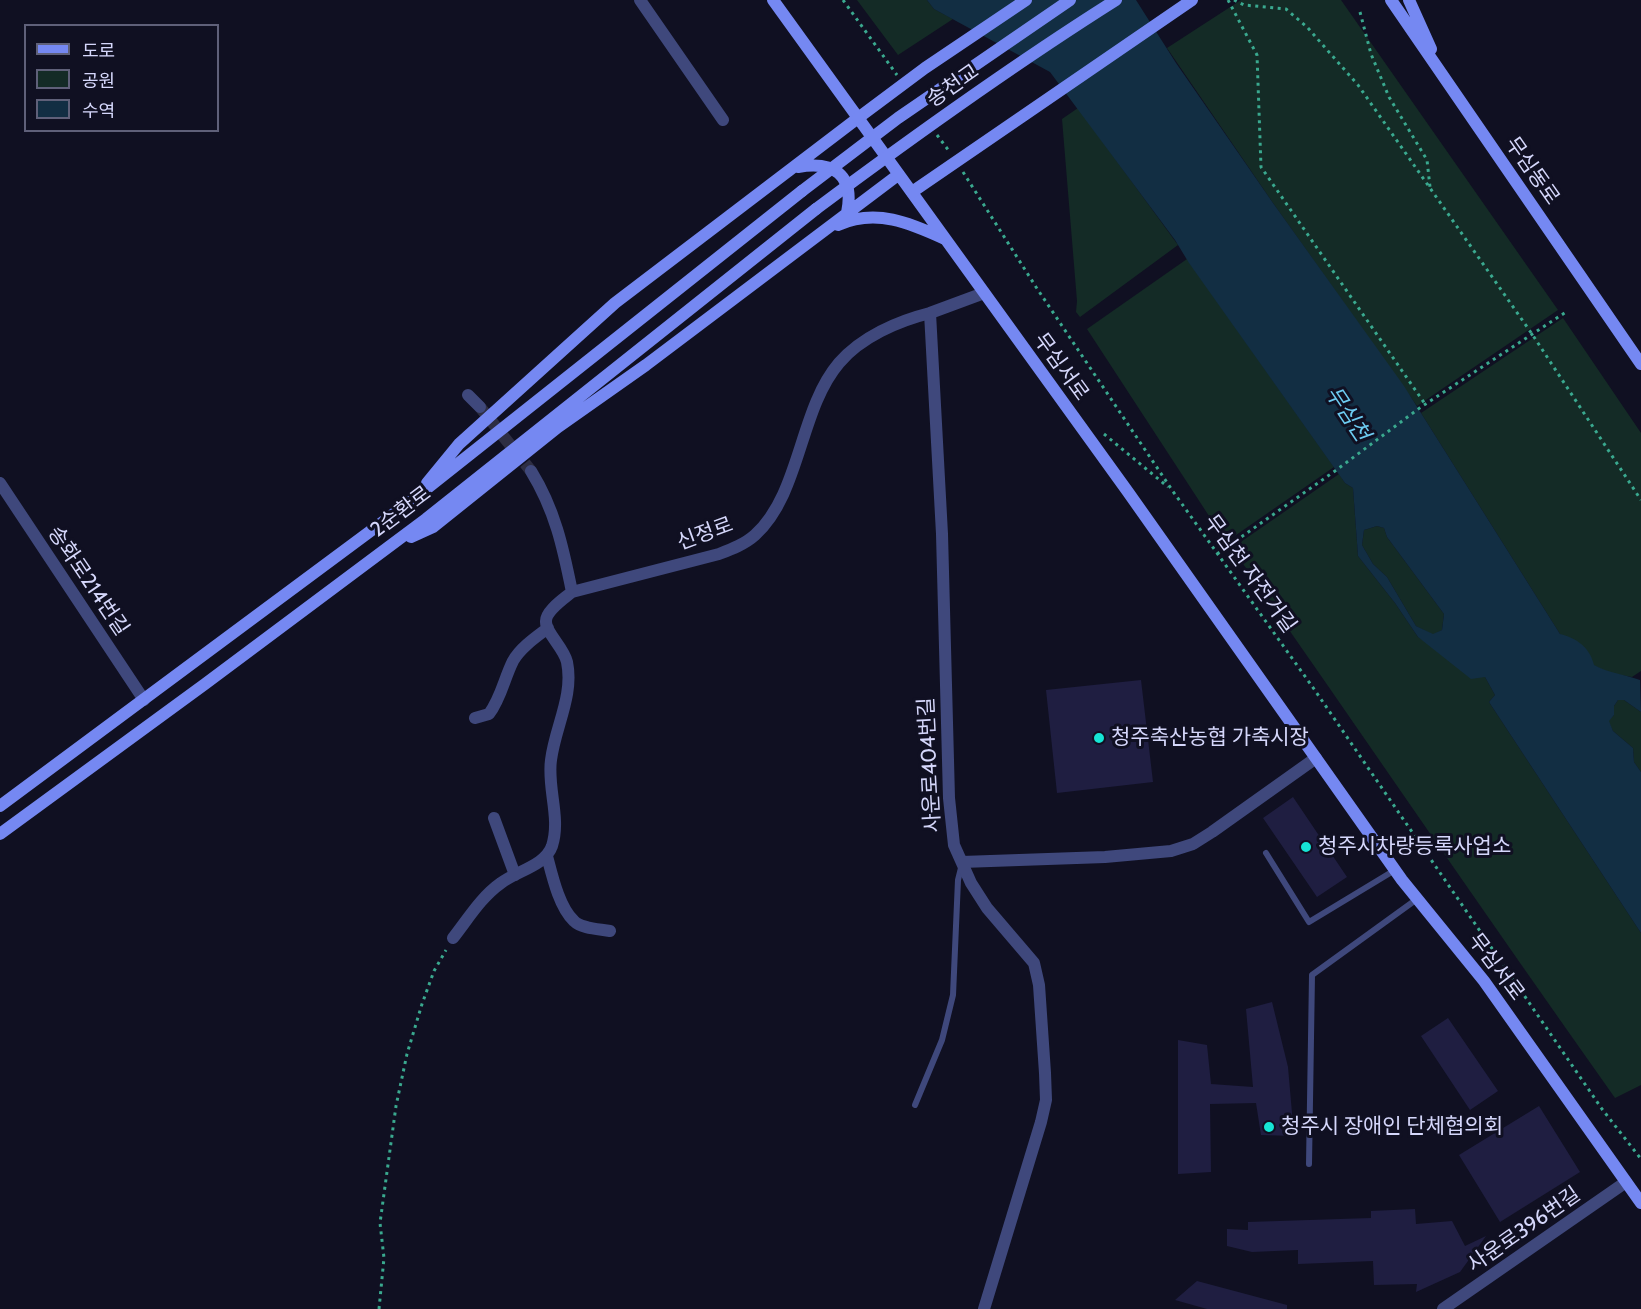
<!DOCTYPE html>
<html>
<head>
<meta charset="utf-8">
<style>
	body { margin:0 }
	#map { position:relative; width:1641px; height:1309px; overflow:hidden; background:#101022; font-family:Cabin,"Noto Sans KR",sans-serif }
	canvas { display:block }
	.legend { position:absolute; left:24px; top:24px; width:195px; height:108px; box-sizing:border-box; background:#101022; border:2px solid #5f6079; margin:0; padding:8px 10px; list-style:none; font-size:18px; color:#d5d7fb }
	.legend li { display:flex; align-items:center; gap:12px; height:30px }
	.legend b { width:30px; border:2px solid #5f6079 }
</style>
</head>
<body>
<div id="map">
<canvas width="1641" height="1309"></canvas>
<ul class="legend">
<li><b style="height:8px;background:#7588f2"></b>도로</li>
<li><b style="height:16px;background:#142b26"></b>공원</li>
<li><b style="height:16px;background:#122e43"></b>수역</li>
</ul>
</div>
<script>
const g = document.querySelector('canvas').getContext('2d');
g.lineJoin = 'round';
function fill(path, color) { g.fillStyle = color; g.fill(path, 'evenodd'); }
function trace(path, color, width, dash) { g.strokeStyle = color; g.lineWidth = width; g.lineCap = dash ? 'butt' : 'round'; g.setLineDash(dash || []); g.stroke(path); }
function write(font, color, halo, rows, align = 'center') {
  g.font = font + ' Cabin,"Noto Sans KR",sans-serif'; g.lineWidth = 6; g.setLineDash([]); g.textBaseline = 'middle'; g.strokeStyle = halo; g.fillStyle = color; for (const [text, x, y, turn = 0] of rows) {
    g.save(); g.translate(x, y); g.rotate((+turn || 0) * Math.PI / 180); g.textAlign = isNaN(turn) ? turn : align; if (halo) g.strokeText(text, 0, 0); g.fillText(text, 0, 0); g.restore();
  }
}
fill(new Path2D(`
	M857,0H927L934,9L953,19L898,55Z
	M1241,0H1341L1558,310L1417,406L1273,203L1167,48Z
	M1078,108L1178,245L1080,317L1076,312L1077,301L1062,119Z
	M1187,259L1334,467L1226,542L1087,329Z
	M1563,318L1641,433V671L1632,677L1609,673L1593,665L1560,634L1421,413Z
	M1339,474L1345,483L1353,488L1358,556L1395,603L1418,637L1485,677L1495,695L1489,702L1641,933V1085L1615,1098C1486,916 1360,731 1232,548Z
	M1377,526L1384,528L1387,537L1444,614L1442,630L1433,635L1416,626L1387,577L1373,564L1362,545L1364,530Z
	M1618,700H1624L1641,712V772L1634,762L1633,748L1613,731L1608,721L1614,715V706Z`), '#142b26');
fill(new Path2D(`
	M927,0H1136L1176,63L1273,203L1404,386L1560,634C1576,638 1590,647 1594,665C1609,673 1623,674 1640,680L1641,712L1624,700H1618L1614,706V715L1609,721L1613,731L1633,748L1634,762L1641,772V933L1489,702L1495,695L1485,677L1471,679L1418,637L1395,603L1358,556L1353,488L1345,483L1189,263L1175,240L1050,72L934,9ZM1377,526L1384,528L1387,537L1444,614L1442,630L1433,634L1416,626L1387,577L1373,564L1362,545L1364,530Z`), '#122e43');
fill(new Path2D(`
	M1141,680L1153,782L1057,793L1046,690Z
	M1293,797L1347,877L1317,897L1263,818Z
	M1272,1002L1288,1067L1294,1136L1261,1135L1256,1103L1210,1104L1211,1172L1178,1174V1040L1207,1045L1211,1084L1253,1087L1246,1009Z
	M1448,1018L1498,1091L1470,1110L1421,1036Z
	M1539,1106L1580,1172L1500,1222L1459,1155Z
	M1415,1209L1416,1224L1452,1221L1465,1246L1486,1236L1460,1272L1416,1292L1417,1284L1374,1285L1373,1261L1298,1264V1250L1252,1252L1227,1246V1229L1248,1230V1222L1371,1218V1211Z
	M1197,1281L1287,1305V1309H1207L1175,1300Z`), '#1f1e41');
trace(new Path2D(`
	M480,407L531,471`), '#2e2e43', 12, [12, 6]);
trace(new Path2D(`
	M843,0L897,75
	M1228,0L1257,55L1261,167L1425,404
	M1234,0L1244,5L1286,9L1307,27L1358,85L1532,334L1641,500
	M1360,12L1371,54L1389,97L1427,160L1430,187
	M937,135L949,151
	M963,172L1036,287L1172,490L1314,689L1602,1109L1641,1159
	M1104,434L1168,487
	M1217,554L1335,471L1421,407L1566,312
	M379,1309L384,1258L380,1223L396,1106L407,1054L422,1004L434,971L446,950`), '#3aa98f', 3, [3, 4.5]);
trace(new Path2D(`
	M1266,853L1309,922L1395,870
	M915,1105L942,1040L953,995L958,880L962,864
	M1309,1164L1312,975L1417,899`), '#3f487c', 6);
trace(new Path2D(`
	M640,0L723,120
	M984,293L930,313L942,534L949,798L954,845L971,883L987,908L1034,963L1039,985L1045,1073L1046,1100L1041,1122L984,1309
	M468,395L480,407
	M531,471C555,510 563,547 572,592L719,554C732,549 745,544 755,535C801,493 799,410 839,363C861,337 898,321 930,313
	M0,483L144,700
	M475,718L489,714C501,698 504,679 513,661C520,648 536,637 548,628
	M494,818L515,875
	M547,856C552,875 559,907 574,921C582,929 599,929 610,931
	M962,862L1105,857L1171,851L1193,844L1212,832L1316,758
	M453,938C468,919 481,897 501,883C516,871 545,866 552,846C561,818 547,788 551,760C555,727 574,696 567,662C564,648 546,633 546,622C545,611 565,598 572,592
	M1443,1309L1626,1182`), '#3f487c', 12);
trace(new Path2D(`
	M773,0L1128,492L1402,880L1484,981L1641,1203
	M1391,0L1641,364
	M1409,0L1431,49
	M798,167C833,161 855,174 847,213
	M838,225C876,208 910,223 945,239
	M427,483L459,444L615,303L858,118
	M411,537L433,527L558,427L646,365L898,175
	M0,806L411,501L802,191
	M0,834L205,684L426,519L816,209`), '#7588f2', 12);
trace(new Path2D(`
	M858,118L925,68L1026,0
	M802,191L898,118L1070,0
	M912,192L1192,0
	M816,209C914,136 1013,65 1116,0`), '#7588f2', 12);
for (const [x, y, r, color] of [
	[1099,738,6,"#16e5d5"],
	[1306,847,6,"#16e5d5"],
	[1269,1127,6,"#16e5d5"]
]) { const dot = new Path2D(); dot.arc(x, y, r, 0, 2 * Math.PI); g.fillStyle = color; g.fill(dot); trace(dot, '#101022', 2); }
write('21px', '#d5d7fb', '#101022', [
	["송천교",953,86,-35],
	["무심동로",1532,171,55],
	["무심서로",1061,367,54],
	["2순환로",401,512,-37],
	["신정로",705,534,-20],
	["무심천 자전거길",1250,574,54],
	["송화로214번길",88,581,56],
	["사운로404번길",930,765,-93],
	["무심서로",1496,967,53],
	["사운로396번길",1524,1230,-35]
]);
write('21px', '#d5d7fb', '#101022', [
	["청주축산농협 가축시장",1111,738],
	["청주시차량등록사업소",1318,847],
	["청주시 장애인 단체협의회",1281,1127]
], 'left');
write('italic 22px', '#6dcbf1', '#101022', [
	["무심천",1347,414,56]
]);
</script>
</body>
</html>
